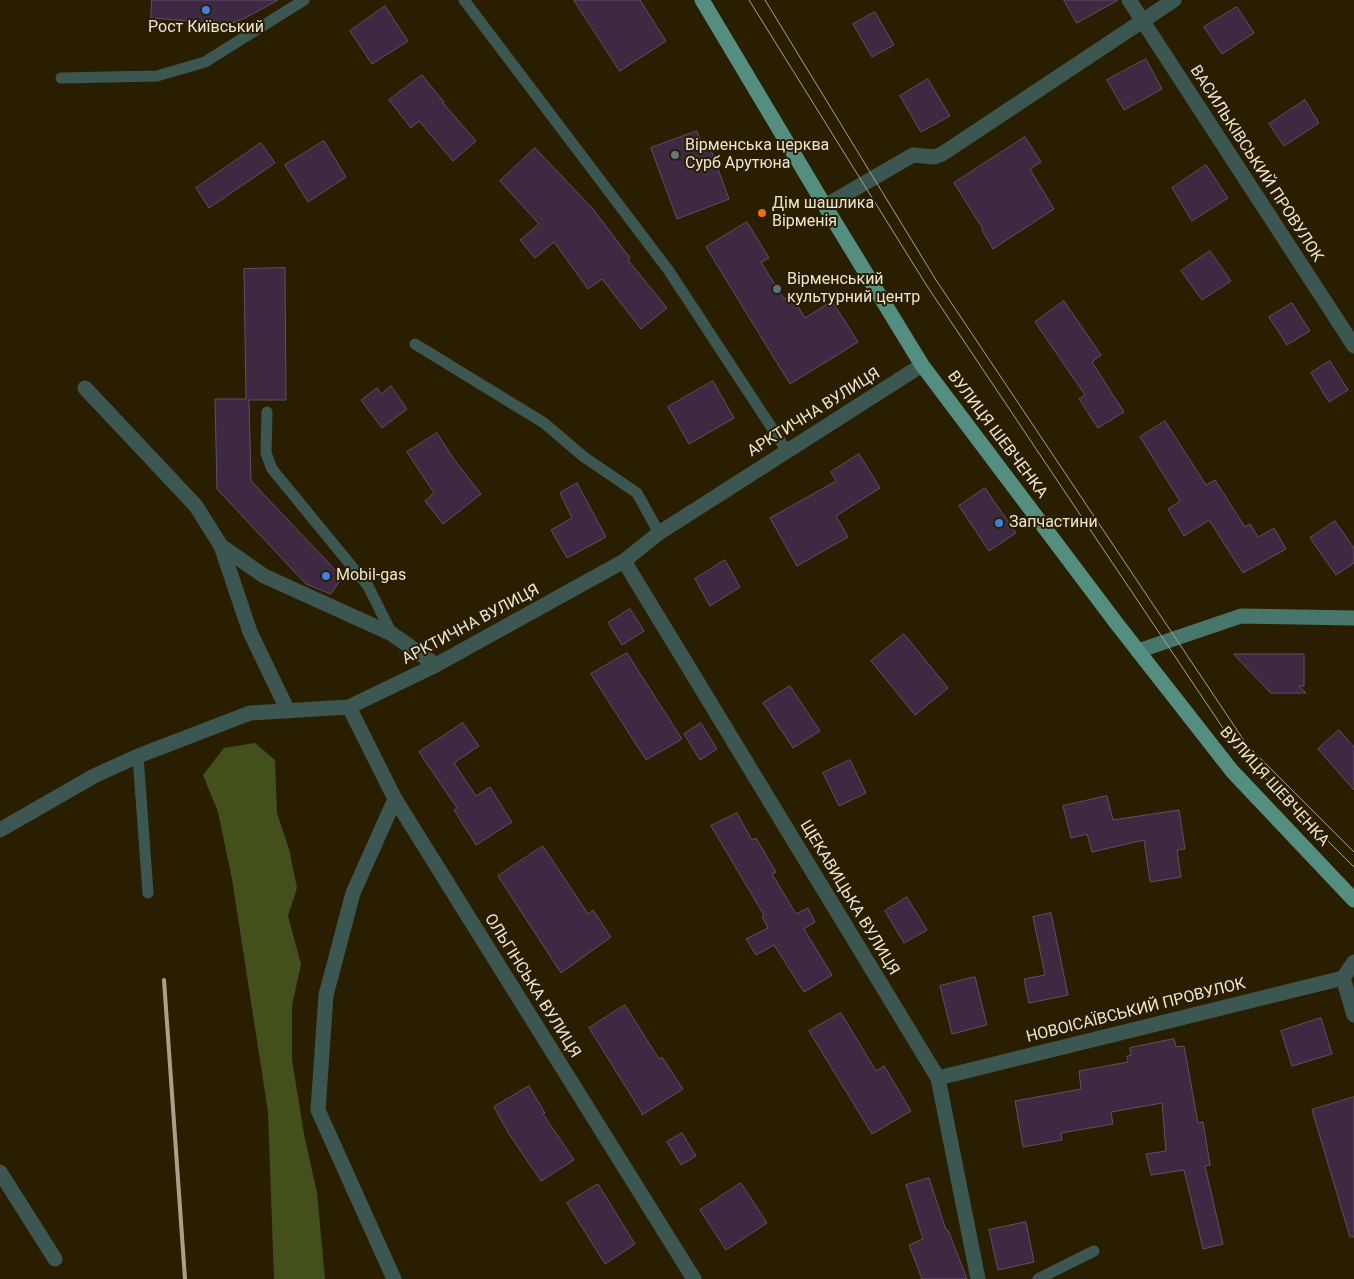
<!DOCTYPE html>
<html>
<head>
<meta charset="utf-8">
<style>
	body { margin:0 }
	canvas { display:block; background:#2a1e01 }
</style>
</head>
<body>
<canvas width="1354" height="1279"></canvas>
<script>
const g = document.querySelector('canvas').getContext('2d');
g.lineJoin = 'round';
function fill(path, color) { g.fillStyle = color; g.fill(path, 'evenodd'); }
function trace(path, color, width, dash) { g.strokeStyle = color; g.lineWidth = width; g.lineCap = dash ? 'butt' : 'round'; g.setLineDash(dash || []); g.stroke(path); }
function write(font, color, halo, rows, align = 'center') {
  g.font = font + ' Roboto,sans-serif'; g.lineWidth = 4; g.setLineDash([]); g.textBaseline = 'middle'; g.strokeStyle = halo; g.fillStyle = color; for (const [text, x, y, turn = 0] of rows) {
    g.save(); g.translate(x, y); g.rotate((+turn || 0) * Math.PI / 180); g.textAlign = isNaN(turn) ? turn : align; if (halo) g.strokeText(text, 0, 0); g.fillText(text, 0, 0); g.restore();
  }
}
fill(new Path2D(`
	M255,743L275,760L277,813L289,849L297,888L288,916L301,964L292,1006V1060L304,1134L317,1193L325,1279H274L268,1112L232,879L218,812L203,775L224,748Z`), '#43501b');
const building = new Path2D(`
	M152,0H278L245,18L229,24L151,18Z
	M574,0H640L666,41L620,71Z
	M1064,0H1118L1077,23Z
	M385,6L408,41L372,64L350,31Z
	M1237,7L1254,33L1222,54L1204,27Z
	M875,12L894,45L872,57L853,24Z
	M1146,59L1162,89L1124,110L1107,80Z
	M422,75L444,102L443,103L476,141L453,161L419,121L411,128L389,100Z
	M928,79L950,116L921,132L900,96Z
	M1305,100L1319,123L1284,146L1269,124Z
	M697,131L702,145L708,142L729,199L677,219L651,148Z
	M1025,137L1041,162L1030,169L1054,209L993,249L982,230L983,229L954,183Z
	M324,141L346,177L308,202L285,165Z
	M261,143L275,163L209,208L196,188Z
	M535,148L593,209L630,258L628,260L667,308L641,329L602,279L588,289L554,242L535,258L520,240L539,224L500,181Z
	M1206,165L1228,198L1192,221L1172,188Z
	M747,222L769,258L761,262L784,299L791,295L805,318L832,301L858,342L790,384L706,247Z
	M1210,251L1231,281L1202,300L1181,271Z
	M285,268L286,400H249L251,481L342,577L331,594L306,584L217,489L215,399H246L244,269Z
	M1064,301L1101,355L1092,362L1124,412L1098,428L1079,399L1085,395L1035,322Z
	M1292,303L1310,331L1287,345L1269,317Z
	M1330,361L1348,390L1329,402L1311,373Z
	M713,381L734,418L689,444L668,407Z
	M391,386L407,409L382,428L361,400L377,388L381,394Z
	M1165,421L1206,485L1215,480L1245,527L1250,524L1258,537L1274,528L1286,549L1243,573L1209,520L1184,536L1168,509L1180,501L1140,437Z
	M437,433L453,458L481,494L443,524L425,501L434,493L407,452Z
	M859,454L880,488L836,516L848,537L797,566L770,518L836,481L831,472Z
	M577,483L606,537L567,558L551,530L572,518L560,493Z
	M985,488L1016,533L989,551L959,506Z
	M1335,521L1354,548V563L1336,575L1310,538Z
	M725,560L740,587L710,606L695,579Z
	M630,609L644,631L622,645L608,623Z
	M904,634L948,688L915,715L871,661Z
	M627,653L682,739L646,760L591,674Z
	M1234,654H1304V686H1299L1306,693H1271Z
	M790,686L820,731L793,748L763,703Z
	M463,723L479,746L454,763L476,796L490,787L512,822L476,845L454,810L457,808L419,752Z
	M701,723L717,749L700,760L684,734Z
	M1339,730L1354,747V790L1318,749Z
	M850,760L866,793L839,806L823,773Z
	M1107,796L1113,820L1179,810L1185,849L1177,850L1181,877L1150,882L1144,840L1092,852L1087,834L1071,838L1063,806Z
	M737,813L752,840L756,838L776,872L772,874L796,914L808,908L815,922L804,929L832,975L804,992L774,945L756,955L746,939L768,928L762,916L764,915L711,826Z
	M543,846L588,914L593,910L611,937L561,973L498,876Z
	M907,897L927,930L904,943L885,911Z
	M1051,913L1068,995L1029,1003L1024,979L1045,975L1033,917Z
	M975,977L987,1025L952,1034L940,986Z
	M625,1005L659,1059L662,1057L683,1089L642,1115V1113L589,1028Z
	M841,1013L876,1071L884,1066L911,1111L872,1134L809,1031Z
	M1321,1018L1332,1054L1292,1066L1281,1031Z
	M1174,1039L1176,1047L1184,1046L1198,1123L1203,1122L1210,1165L1205,1166L1223,1244L1203,1249L1184,1170L1151,1175L1146,1154L1166,1151L1162,1103L1111,1112L1113,1124L1061,1133L1062,1140L1023,1147L1015,1101L1081,1089L1079,1071L1128,1062L1127,1056L1131,1055L1130,1048Z
	M529,1086L545,1113L543,1114L574,1160L541,1181L509,1134L494,1107Z
	M1354,1097V1237H1350L1312,1110Z
	M682,1133L696,1156L681,1165L667,1142Z
	M929,1178L946,1230H948L967,1279H922L909,1245L923,1239L906,1185Z
	M741,1183L767,1223L726,1250L700,1210Z
	M598,1184L635,1244L605,1264L567,1203Z
	M1026,1222L1034,1262L998,1270L989,1230Z`);
fill(building, '#3d2941');
trace(building, '#624d66', 1);
trace(new Path2D(`
	M464,0L669,271L787,451
	M61,78L157,76L205,62L304,0
	M415,344L544,423L584,457L637,493L659,533
	M267,412L266,453L272,469L368,586L392,634
	M138,756L148,893
	M1038,1279L1094,1251`), '#3c5751', 11);
trace(new Path2D(`
	M1129,0L1354,346
	M825,206L913,155L934,157L942,154L1174,0
	M85,388L196,506L221,546L264,576L392,634L436,665
	M221,546L250,632L288,711
	M624,561L938,1078L978,1279
	M349,707L395,799L694,1279
	M0,830L94,776L138,756L250,713L349,707L436,665L624,561L659,533L922,365
	M1354,962L1343,978L1354,1015
	M938,1078L1343,978
	M0,1172L55,1259
	M394,1279L318,1110L326,995L353,893L395,799`), '#3c5751', 15);
trace(new Path2D(`
	M1138,651L1241,616L1354,618`), '#49766c', 15);
trace(new Path2D(`
	M702,0L825,206L922,365L1117,624L1232,771L1354,900`), '#538e81', 15);
trace(new Path2D(`
	M749,0L927,286L1239,752L1354,867
	M765,0L936,280L1247,745L1354,852`), '#a9a08b', 1);
trace(new Path2D(`
	M164,980L185,1279`), '#a9a08b', 4);
for (const [x, y, r, color] of [
	[206,10,5,"#3f7fe0"],
	[675,155,5,"#6b7280"],
	[762,213,5,"#e8710a"],
	[777,289,5,"#5c6f8a"],
	[999,523,5,"#3f7fe0"],
	[326,576,5,"#3f7fe0"]
]) { const dot = new Path2D(); dot.arc(x, y, r, 0, 2 * Math.PI); g.fillStyle = color; g.fill(dot); trace(dot, '#2a1e01', 2); }
write('16px', '#ece5d4', '#2a1e01', [
	["Рост Київський",206,28,"center"],
	["Вірменська церква",685,146],
	["Сурб Арутюна",685,164],
	["Дім шашлика",772,204],
	["Вірменія",772,222],
	["Вірменський",787,280],
	["культурний центр",787,298],
	["Запчастини",1009,523],
	["Mobil-gas",336,576]
], 'left');
write('16px', '#ece5d4', '#2a1e01', [
	["ВАСИЛЬКІВСЬКИЙ ПРОВУЛОК",1256,164,57],
	["АРКТИЧНА ВУЛИЦЯ",814,413,-32],
	["ВУЛИЦЯ ШЕВЧЕНКА",997,435,53],
	["АРКТИЧНА ВУЛИЦЯ",471,625,-28],
	["ВУЛИЦЯ ШЕВЧЕНКА",1274,787,48],
	["ЩЕКАВИЦЬКА ВУЛИЦЯ",849,898,59],
	["ОЛЬГІНСЬКА ВУЛИЦЯ",532,986,58],
	["НОВОІСАЇВСЬКИЙ ПРОВУЛОК",1136,1011,-14]
]);
</script>
</body>
</html>
